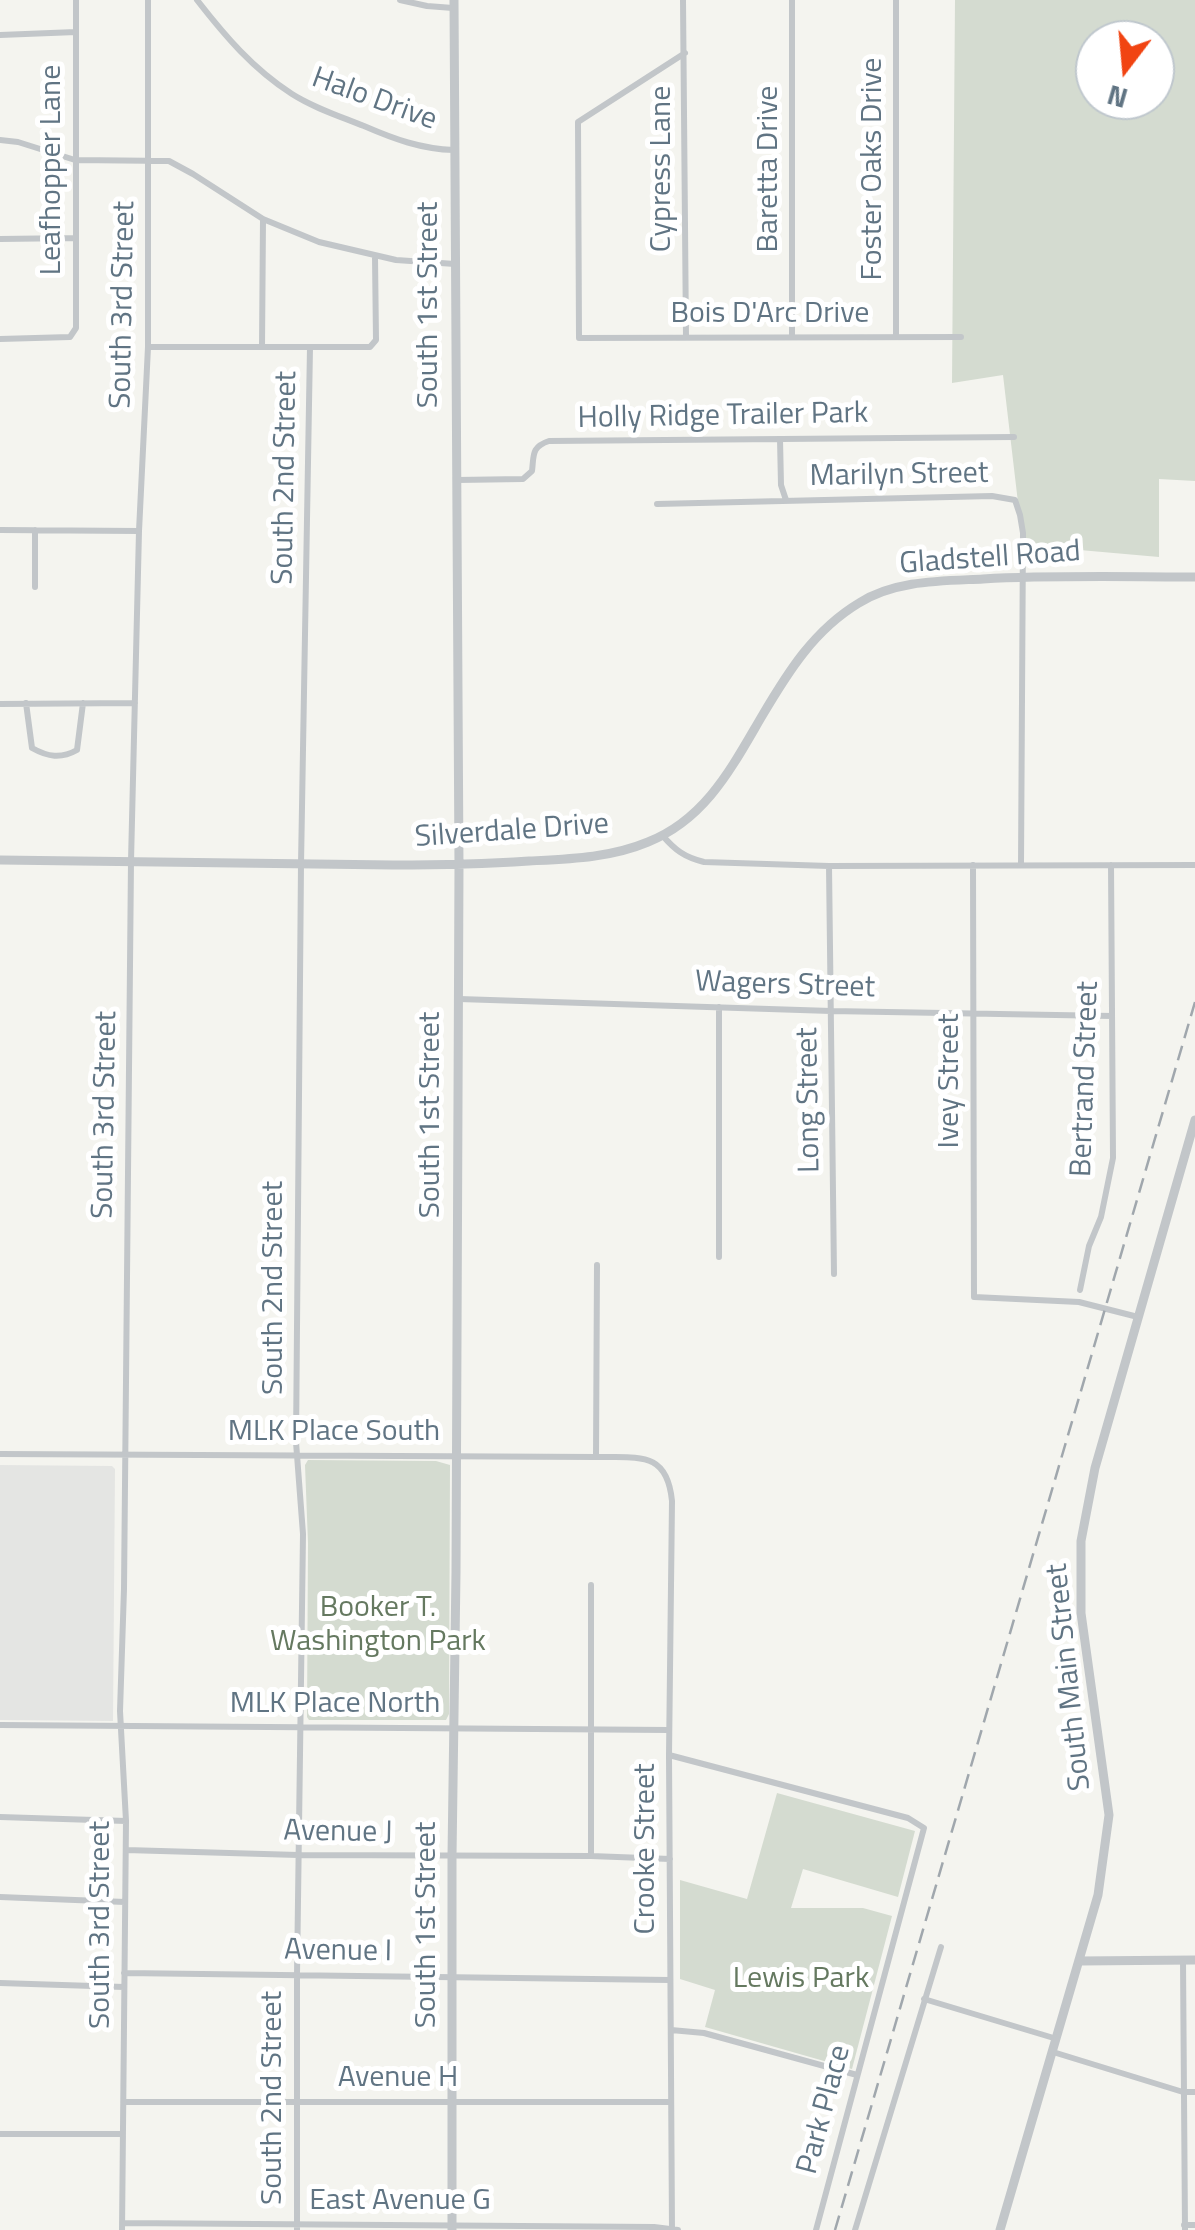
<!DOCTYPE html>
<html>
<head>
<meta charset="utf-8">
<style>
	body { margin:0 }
	#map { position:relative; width:1195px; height:2230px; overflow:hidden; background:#f4f4ef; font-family:"Titillium Web",sans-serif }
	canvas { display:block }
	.north { position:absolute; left:1075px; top:20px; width:100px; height:100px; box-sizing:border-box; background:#fff; border:2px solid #bfc7cd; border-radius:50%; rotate:196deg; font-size:28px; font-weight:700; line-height:40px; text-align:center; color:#607483 }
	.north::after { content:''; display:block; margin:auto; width:35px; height:45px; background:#f14412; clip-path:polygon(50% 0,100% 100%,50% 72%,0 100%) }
</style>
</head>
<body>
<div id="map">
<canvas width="1195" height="2230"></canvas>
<div class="north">N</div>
</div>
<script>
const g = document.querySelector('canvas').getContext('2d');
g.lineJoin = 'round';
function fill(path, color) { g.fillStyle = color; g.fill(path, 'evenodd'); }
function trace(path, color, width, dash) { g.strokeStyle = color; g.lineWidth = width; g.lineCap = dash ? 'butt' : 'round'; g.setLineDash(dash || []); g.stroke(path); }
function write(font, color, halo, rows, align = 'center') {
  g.font = font + ' "Titillium Web",sans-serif'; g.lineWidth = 10; g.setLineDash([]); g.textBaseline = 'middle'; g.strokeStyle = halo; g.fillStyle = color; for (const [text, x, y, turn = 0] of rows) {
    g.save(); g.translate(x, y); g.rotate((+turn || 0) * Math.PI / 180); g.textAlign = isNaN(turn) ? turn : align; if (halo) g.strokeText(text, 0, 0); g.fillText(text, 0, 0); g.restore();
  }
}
fill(new Path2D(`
	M0,1465L112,1466L115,1469L113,1721L0,1720Z`), '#e4e5e3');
fill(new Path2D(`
	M955,0H1195V481L1159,479V557L1023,545L1003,375L952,383ZM1095,40H1155V100H1095Z
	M308,1460L436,1461L450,1465L449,1714L446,1720H309L307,1717L308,1543L305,1465Z
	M777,1793L915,1831L898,1897L803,1869L791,1908H863L892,1916L852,2069L705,2027L715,1990L680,1979V1880L747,1899Z`), '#d4dbd0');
trace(new Path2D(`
	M197,0C225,36 253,69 292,94C314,108 339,116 364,126C394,139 421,149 454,150
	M400,0L427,6L453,8
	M683,0L686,337
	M0,35L76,32
	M685,53L578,122L579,338L961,337
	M0,140L18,142L75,160L169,161L193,174L263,219L319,242L396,260L455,264
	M0,239L76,238
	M792,337V0
	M896,337V0
	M0,339L70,337L76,328V0
	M148,347H370L376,340L375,257
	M262,347L263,219
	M780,439L781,485L786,500
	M457,480L523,479L532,471C534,455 531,447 549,441L1014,437
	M657,504L992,496L1015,500L1020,515L1023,533L1021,865
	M0,530L139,531
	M35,530V587
	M26,703L32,748C48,757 61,759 77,750L83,703
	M0,704L135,703
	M662,835C675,850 684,857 704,862L829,866L1195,865
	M973,865L974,1297L1079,1302L1138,1317
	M829,866L834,1274
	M459,999L831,1011L1112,1016
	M719,1257V1007
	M1080,1290L1089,1246L1101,1217L1113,1158L1111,865
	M0,1454L596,1457C638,1458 667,1450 672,1501L669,1755L672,2229
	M596,1457L597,1265
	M0,1725L669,1730
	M669,1755L908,1818L924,1828L816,2230
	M0,1817L126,1821
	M126,1850L298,1855L591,1856L670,1859
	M591,1856V1585
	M0,1897L125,1902
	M1183,1960L1185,2230
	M124,1973L670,1980
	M0,1983L124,1987
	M924,1999L1057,2039
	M671,2030L704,2033L857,2075
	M1053,2052L1183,2092H1195
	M124,2102H671
	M0,2134H123
	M122,2223L654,2227L678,2230
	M1184,2225H1195
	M122,2230L126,1821L120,1711L124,1589L131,861L139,531L148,347V0
	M297,2230V1974L303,1534L296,1442L301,864L310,347
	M855,2230L941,1947`), '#c2c6c9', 6);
trace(new Path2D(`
	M0,860C131,861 262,864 393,865C439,865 484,864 529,861C569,859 610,858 648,842C706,819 732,767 762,716C788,672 814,630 859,603C895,580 942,581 983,579C1054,575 1125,577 1195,577
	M1080,1961L1195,1960
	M452,2230V1856L456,1572L459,865L454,0
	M1000,2230L1098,1895L1109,1815L1081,1613V1541L1095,1468L1195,1120`), '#c2c6c9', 9);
trace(new Path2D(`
	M835,2230L1195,1002`), '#a0a7ad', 2.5, [15, 8]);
write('30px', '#607483', '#fff', [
	["Halo Drive",374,100,20],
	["Cypress Lane",663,169,-90],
	["Baretta Drive",770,169,-90],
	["Foster Oaks Drive",874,169,-90],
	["Leafhopper Lane",53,170,-90],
	["South 3rd Street",124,305,-89],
	["South 1st Street",430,305,-90],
	["Bois D'Arc Drive",770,315],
	["Holly Ridge Trailer Park",723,417,-1],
	["Marilyn Street",899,476,-1],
	["South 2nd Street",286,478,-89],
	["Gladstell Road",990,559,-4],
	["Silverdale Drive",512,832,-4],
	["Wagers Street",785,986,2],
	["Bertrand Street",1086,1079,-88],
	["Ivey Street",951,1081,-90],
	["Long Street",810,1100,-91],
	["South 3rd Street",106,1115,-89],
	["South 1st Street",432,1115,-90],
	["South 2nd Street",275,1288,-90],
	["MLK Place South",334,1433],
	["South Main Street",1070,1677,-96],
	["MLK Place North",335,1705],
	["Avenue J",338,1833,1],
	["Crooke Street",647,1849,-90],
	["South 3rd Street",102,1925,-90],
	["South 1st Street",428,1925,-90],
	["Avenue I",338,1952,1],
	["Avenue H",398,2079],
	["South 2nd Street",274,2098,-90],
	["Park Place",825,2110,-75],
	["East Avenue G",400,2202]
]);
write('30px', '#657960', '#fff', [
	["Booker T.",378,1609],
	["Washington Park",378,1643],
	["Lewis Park",801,1980]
]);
</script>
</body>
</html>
